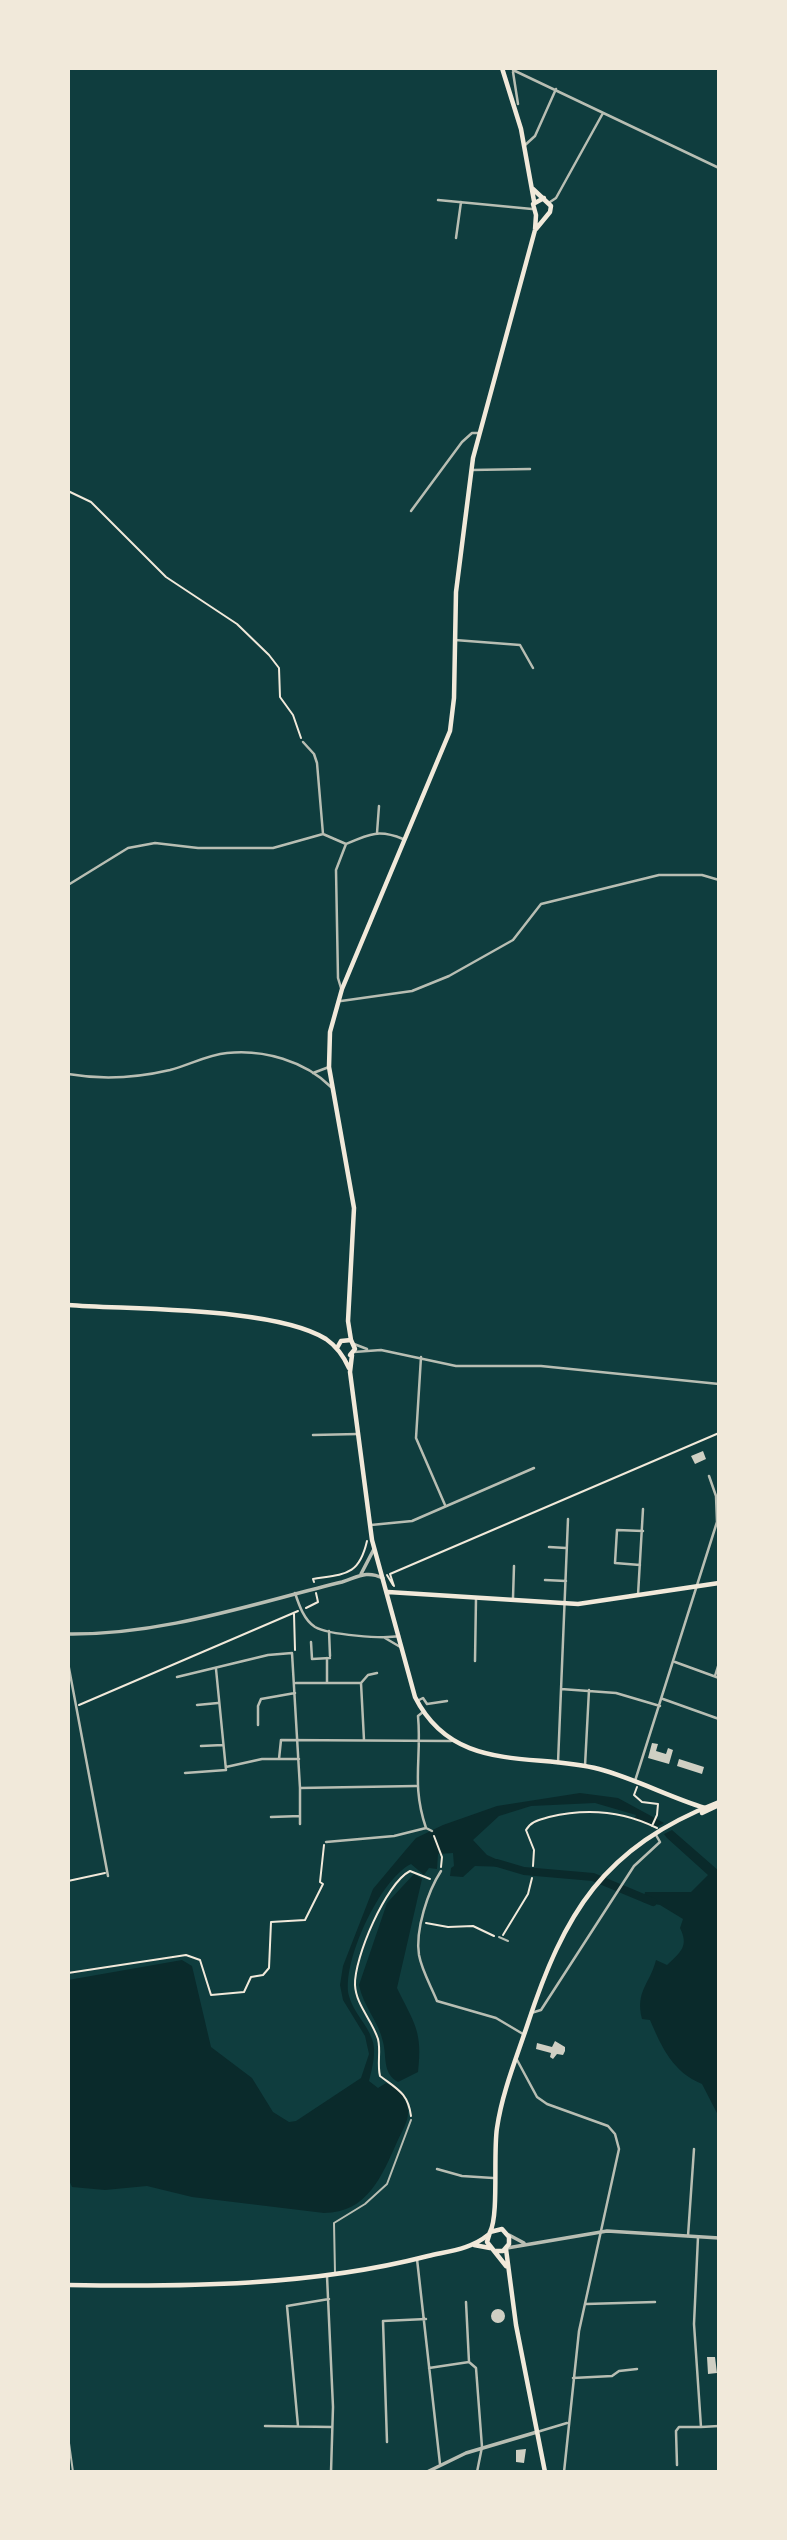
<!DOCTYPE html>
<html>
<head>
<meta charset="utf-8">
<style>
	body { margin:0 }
	#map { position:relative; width:787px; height:2540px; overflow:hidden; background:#0f3d3e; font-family:Roboto,sans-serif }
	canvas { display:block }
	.frame { position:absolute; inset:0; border:70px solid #f1e9da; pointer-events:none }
</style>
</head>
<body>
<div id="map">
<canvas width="787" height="2540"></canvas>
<div class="frame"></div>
</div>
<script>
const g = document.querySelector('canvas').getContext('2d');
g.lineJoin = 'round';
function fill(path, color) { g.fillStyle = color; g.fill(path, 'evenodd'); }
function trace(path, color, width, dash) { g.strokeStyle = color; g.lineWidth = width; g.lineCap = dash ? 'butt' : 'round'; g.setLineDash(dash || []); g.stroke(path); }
fill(new Path2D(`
	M580,1793L618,1798L664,1823L656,1827L635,1818L636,1815L595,1803L531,1806L499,1816L473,1840L487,1855L507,1864V1867L475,1866L463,1877L450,1876L451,1868L454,1866L453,1853L438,1854L437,1869L429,1868L424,1875L411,1864C380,1879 341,1963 349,1996C353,2012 367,2024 372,2039C377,2051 372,2069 369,2081L378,2088L386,2083C398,2088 407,2097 408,2111C409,2121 401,2133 397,2142C382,2176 367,2213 324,2213L192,2197L147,2186L105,2190L72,2187L68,2178V1980L182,1960L192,1966L211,2047L252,2078L273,2112L289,2122L296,2121L361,2078L369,2054L365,2036L343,2000L340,1985L343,1966L373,1889L404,1852L416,1838L443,1825L497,1806Z
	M672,1830L719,1871V2117L702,2084C673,2072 662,2048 650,2020L642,2019C635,1991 650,1984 656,1960L667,1965C681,1952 689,1946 680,1928L683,1919L660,1905L643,1902L645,1892H691L708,1875L667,1838L664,1834Z
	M414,1874L422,1879L397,1988C414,2023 423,2031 418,2072L398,2082C382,2073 387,2057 383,2042C379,2022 363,2006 359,1985L387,1903Z`), '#0a2a2b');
trace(new Path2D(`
	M497,1863L524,1871L593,1877L653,1902`), '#0a2a2b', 8);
fill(new Path2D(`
	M703,1451L706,1459L695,1464L691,1456Z
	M652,1743L658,1744L656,1751L666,1754L668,1748L673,1750L669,1764L648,1758Z
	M679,1759L704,1767L702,1774L677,1766Z
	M555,2041L565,2047V2051L563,2055L557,2054L553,2059L550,2057L551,2053L536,2049L537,2043L552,2047Z
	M491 2316a7 7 0 1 1 14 0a7 7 0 1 1-14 0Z
	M707,2357H715L717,2373L708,2374Z
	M526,2449L524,2463L516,2462V2450Z`), '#cfcfc3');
trace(new Path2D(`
	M68,491L91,502L166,577L237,624L269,655L279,668L280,697L293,715L301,738
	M387,1575L393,1585
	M314,1582L313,1579C345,1574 359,1576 367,1541
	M394,1586L390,1574L719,1433
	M306,1608L318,1602L316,1593
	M294,1614L295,1650
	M79,1705L298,1611
	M637,1787L634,1795L642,1802L658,1804L657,1815L652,1826
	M434,1836L442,1857L441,1867
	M533,1866L534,1850L526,1830C531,1821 539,1820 549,1817C586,1808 623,1811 657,1828
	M68,1881L105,1873
	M426,1923L448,1927L473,1926L494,1936
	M503,1935L528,1894L532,1878
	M68,1973L186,1955L200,1960L211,1995L244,1992L251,1977L263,1975L269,1968L271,1922L305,1920L323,1884L320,1882L324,1845
	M411,2116C408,2093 397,2089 380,2076C377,2064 381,2051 378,2039C372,2020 356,2005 355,1985C354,1958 386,1883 410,1871L430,1879`), '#f1e9da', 2);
trace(new Path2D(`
	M335,2273L334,2223L365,2204L387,2184L411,2120
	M68,2436L73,2472`), '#b8beb3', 2);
trace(new Path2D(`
	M499,1937L508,1941`), '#b8beb3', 2);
trace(new Path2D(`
	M513,70L719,168
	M513,72L518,104
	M524,146L535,136L556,89
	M438,200L532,209
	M550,202L556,198L603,113
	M456,238L461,202
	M471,470L530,469
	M411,511L462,442L472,433H478
	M455,640L520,645L533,668
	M303,742L314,754L317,763L323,834L346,844C369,834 379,829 403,839
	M377,833L379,806
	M68,885L128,848L155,843L198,848H273L323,834
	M341,988L338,978L336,870L346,844
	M341,1001L412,991L449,976L513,940L541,904L659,875H702L719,880
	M313,1073L329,1067
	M68,1074C103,1080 136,1078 170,1070C189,1065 207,1055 227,1053C263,1049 305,1061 331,1087
	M354,1344L367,1349
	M354,1352L381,1350L456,1366H541L719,1384
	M421,1357L416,1438L445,1505
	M313,1435L358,1434
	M371,1525L412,1521L534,1468
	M549,1547L566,1548
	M640,1565L615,1563L617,1530L643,1531
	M545,1580L566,1581
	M295,1593C299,1605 304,1620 315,1627C329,1635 383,1639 399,1636
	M638,1595L643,1509
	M513,1598L514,1566
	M329,1631L330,1656
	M385,1638L402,1648
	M311,1642L312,1659L330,1658
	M327,1658V1682
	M475,1661L476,1598
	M675,1662L719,1678
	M68,1663L108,1876
	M715,1676L719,1663
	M177,1677L268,1655L292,1653L300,1788L416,1786
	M296,1683H361L364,1740
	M361,1683L368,1675L377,1673
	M561,1689L616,1693L660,1706
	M663,1699L719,1719
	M417,1701L423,1698L427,1704L447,1701
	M197,1705L218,1703
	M423,1712L418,1716C422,1759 411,1784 426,1828L432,1831
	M258,1725V1706L261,1699L295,1693
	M201,1746L223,1745
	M279,1759L281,1740L451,1741
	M558,1763L568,1519
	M585,1766L589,1690
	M226,1767L262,1759H299
	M185,1773L226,1770L216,1669
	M635,1781L717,1522L716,1496L709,1476
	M271,1817L300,1816
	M300,1824V1788
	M326,1842L394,1836L426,1828
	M441,1871C428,1891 415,1930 419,1955C422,1971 431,1986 437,2001L496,2018L523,2034
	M531,2013L541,2010L634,1866L660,1842L656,1835
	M516,2058L537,2097L547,2104L608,2126L615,2134L619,2149L579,2331L564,2472
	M437,2169L462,2176L493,2178
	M688,2236L694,2149
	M417,2259L440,2464
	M327,2276L333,2407L331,2472
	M466,2302L469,2362
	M586,2304L655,2302
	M429,2368L469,2362L476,2368L482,2447L477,2472
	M573,2378L612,2376L619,2371L637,2369
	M265,2426L332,2427
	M298,2426L287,2306L329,2299
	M701,2427L719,2426
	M537,2432L567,2423
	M387,2442L383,2321L426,2319
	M677,2465L676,2431L679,2427H701L694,2324L698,2237`), '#b8beb3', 2.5);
trace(new Path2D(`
	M361,1574L374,1549
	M68,1634C163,1635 251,1604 342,1582C358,1577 366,1570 383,1578
	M509,2235L524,2243
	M507,2248L607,2231L719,2238
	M427,2472L466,2453L537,2432`), '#b8beb3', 3.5);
trace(new Path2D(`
	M502,68L521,129L534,201
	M533,189L551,206L550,212L536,229
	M536,215L533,204L544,198
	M68,1305C133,1310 274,1307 326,1339C336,1346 344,1357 349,1368
	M351,1340L348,1321L354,1208L329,1067L330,1032L342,989L450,731L454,698L456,592L473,458L535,230L536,215
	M337,1348L341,1341L351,1340L355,1349L350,1355
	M352,1355L350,1372L372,1540L415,1697C454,1774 531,1752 599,1769C636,1779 669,1797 705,1808
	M388,1592L578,1604L719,1583
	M474,2245L490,2248
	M68,2285C188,2287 312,2286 428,2256C449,2251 471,2249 488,2235`), '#f1e9da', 4.5);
trace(new Path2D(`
	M702,1813L719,1805
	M490,2232C499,2216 493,2153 497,2128C502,2093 516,2059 527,2026C564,1913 603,1847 719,1802
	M506,2249L516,2325L545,2472
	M496,2251H503L509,2244V2237L502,2229L490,2232L487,2242L506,2266`), '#f1e9da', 4.5);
</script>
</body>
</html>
